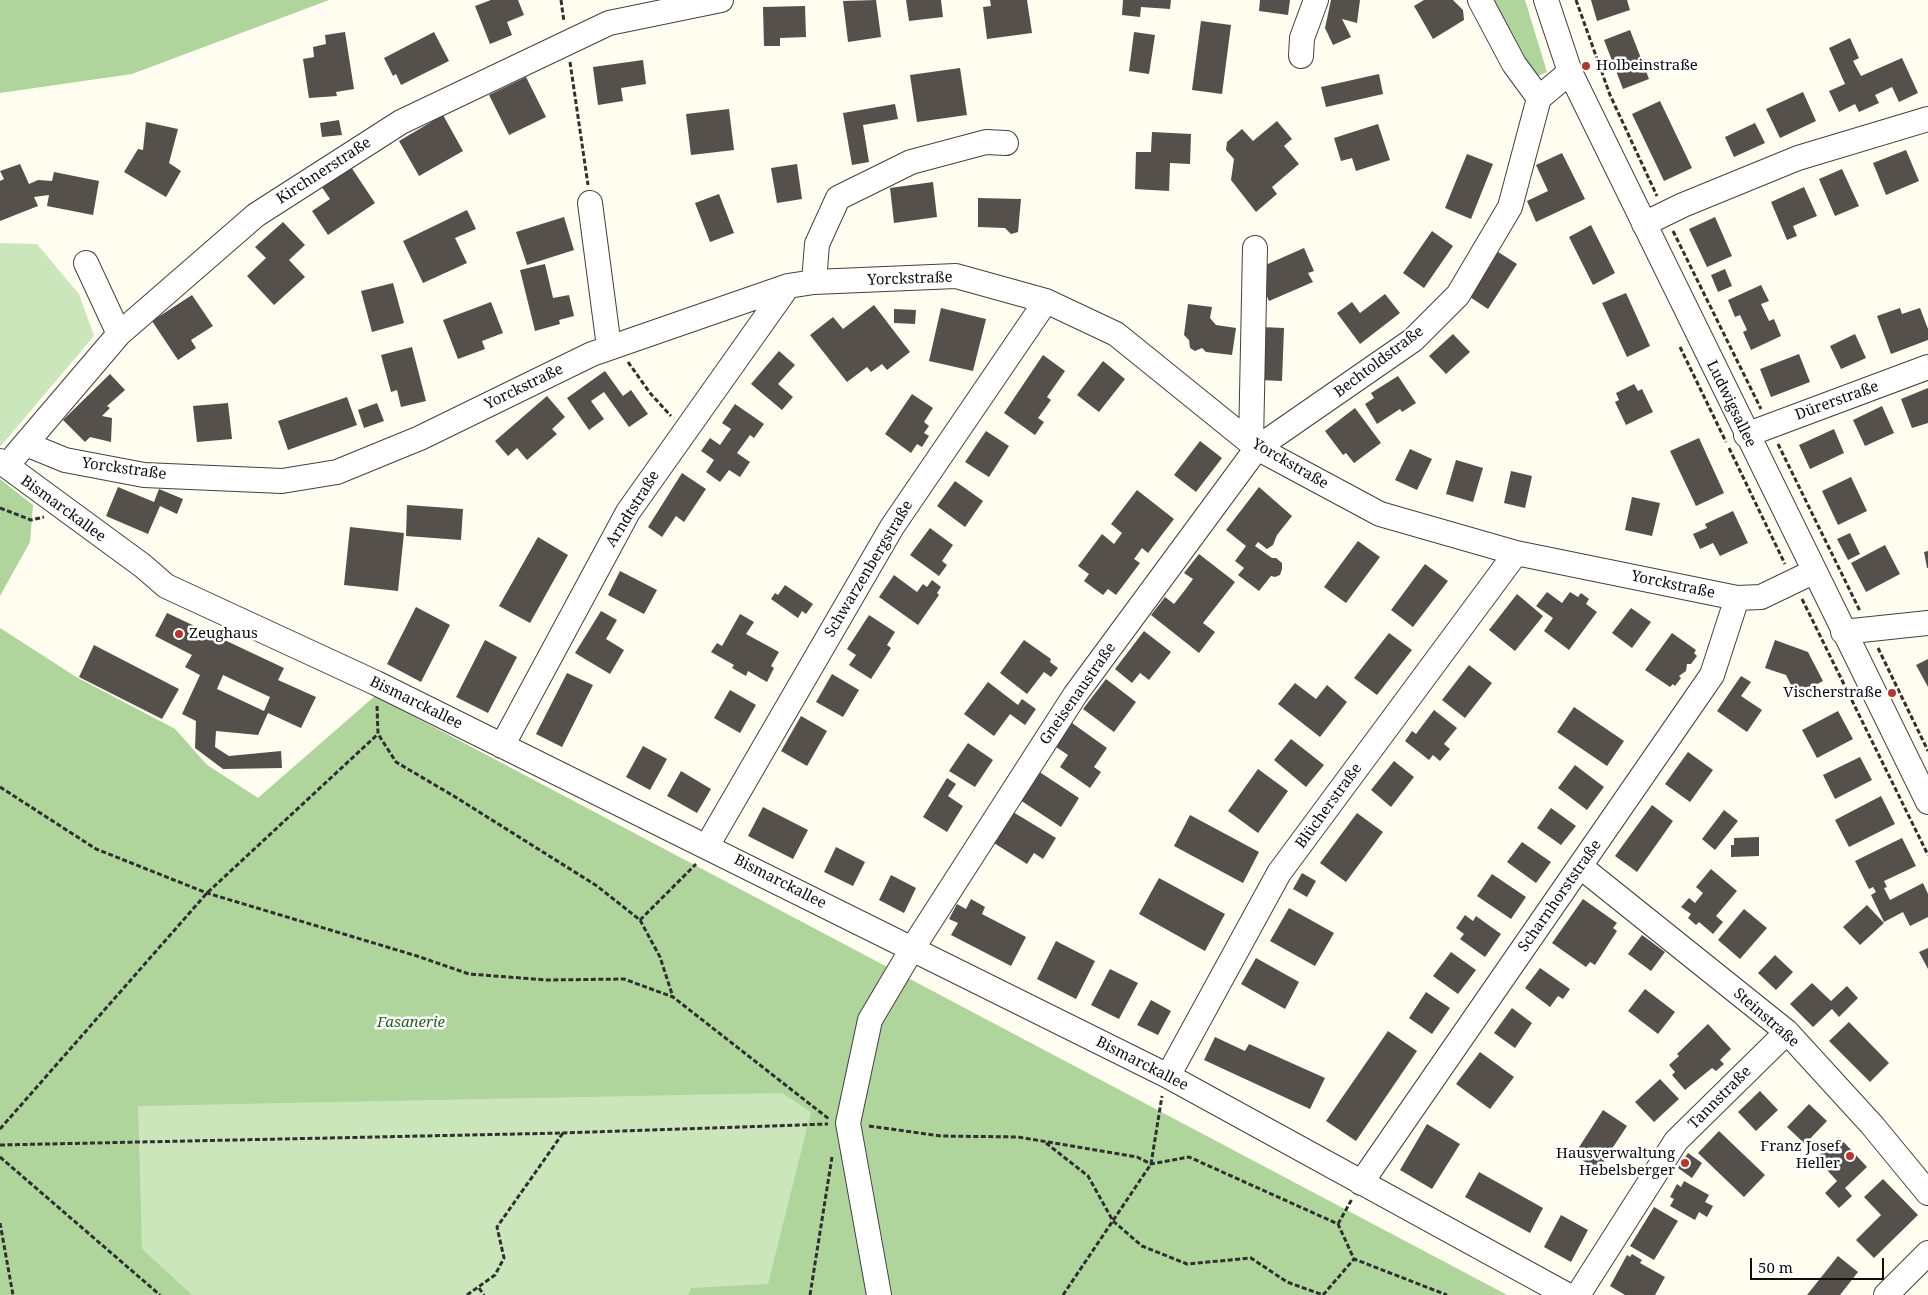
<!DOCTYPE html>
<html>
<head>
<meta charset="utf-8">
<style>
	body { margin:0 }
	#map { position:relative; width:1928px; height:1295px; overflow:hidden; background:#fefdef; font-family:"Noto Serif",serif }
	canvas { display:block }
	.scale { position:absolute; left:1750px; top:1258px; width:134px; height:22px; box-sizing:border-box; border:2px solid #0e0e0e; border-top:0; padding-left:6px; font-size:15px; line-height:18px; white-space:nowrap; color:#0e0e0e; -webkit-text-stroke:4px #fff; paint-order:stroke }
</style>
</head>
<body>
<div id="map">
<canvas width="1928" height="1295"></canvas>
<div class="scale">50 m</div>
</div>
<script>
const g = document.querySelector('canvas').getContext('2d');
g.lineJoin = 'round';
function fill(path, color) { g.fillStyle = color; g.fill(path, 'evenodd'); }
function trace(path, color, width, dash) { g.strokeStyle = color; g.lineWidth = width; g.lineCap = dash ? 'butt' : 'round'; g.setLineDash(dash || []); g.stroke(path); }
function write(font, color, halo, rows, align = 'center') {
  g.font = font + ' "Noto Serif",serif'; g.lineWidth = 5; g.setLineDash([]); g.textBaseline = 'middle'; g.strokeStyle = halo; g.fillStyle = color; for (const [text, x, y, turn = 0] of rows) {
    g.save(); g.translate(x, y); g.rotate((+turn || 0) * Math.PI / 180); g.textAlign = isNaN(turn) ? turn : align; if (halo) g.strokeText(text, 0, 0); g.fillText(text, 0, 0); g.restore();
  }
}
fill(new Path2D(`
	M0,243L37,244L79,294L94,336L0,447Z
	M0,628L76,677L175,729L207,765L258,798L375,696L1507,1295H0Z`), '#cce6bb');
fill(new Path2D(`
	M0,0H329L132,74L0,93Z
	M1490,0H1525L1547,72L1531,79Z
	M0,479L33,505L30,542L0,596Z
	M0,628L76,677L175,729L207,765L258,798L375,696L1507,1295H688L691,1288L768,1284L811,1112L782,1093L138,1106L142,1249L192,1295H0Z`), '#afd59c');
fill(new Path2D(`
	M491,0H518L524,15L507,22L512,35L490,44L475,6Z
	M876,0L881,37L848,42L843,1Z
	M906,0H941L943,17L909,21Z
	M990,0H1027L1032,33L987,39L983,7L991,6Z
	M1123,0H1171L1170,9L1141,7L1140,17L1122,15Z
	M1260,0H1290L1288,15L1259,11Z
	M1331,0H1360L1357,23L1342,19L1351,37L1333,45L1325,28Z
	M1424,0H1453L1463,10L1464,20L1433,39L1414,6Z
	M1591,0H1627L1630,10L1597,21Z
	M805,6L806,37L780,38V46H764L763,7Z
	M1201,21L1231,25L1222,94L1192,90Z
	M1630,30L1649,79L1623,89L1604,40Z
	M345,32L354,89L336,92L337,96L309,98L303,59L314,57L313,47L326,44L325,35Z
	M434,32L449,61L401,85L396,74L393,76L384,58Z
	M1134,32L1155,35L1149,74L1129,71Z
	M1850,38L1859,58L1853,61L1861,76L1902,58L1918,93L1899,102L1892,87L1875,95L1879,103L1859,112L1855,104L1839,112L1829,91L1845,84L1829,48Z
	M643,60L646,84L621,88L623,101L598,105L593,67Z
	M960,68L967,115L917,122L910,75Z
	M1379,74L1383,94L1326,107L1321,87Z
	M526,77L546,117L509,135L489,95Z
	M1803,92L1816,121L1780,138L1766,109Z
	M1660,101L1692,168L1664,181L1632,114Z
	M895,104L898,119L863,125L869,162L852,165L843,113Z
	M729,109L734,150L691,155L686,114Z
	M443,115L463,151L419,176L399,141Z
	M339,120L342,135L322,137L320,123Z
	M1277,121L1292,139L1284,146L1299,164L1272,187L1277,194L1256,212L1231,180L1234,159L1226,150L1227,142L1242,129L1253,141Z
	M146,122L178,129L169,163L181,171L166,197L124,172L138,149L143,150Z
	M1755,123L1765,143L1734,157L1725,137Z
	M1378,124L1390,160L1356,171L1352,158L1341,161L1334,138Z
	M1152,132L1191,134L1190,164L1170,163L1169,191L1135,189L1136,152H1151Z
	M1906,150L1919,181L1886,195L1873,163Z
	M1562,153L1585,199L1536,222L1527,201L1548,191L1536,165Z
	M1467,154L1493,164L1471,219L1445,208Z
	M20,164L29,184L38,180L52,181L54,172L99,181L93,215L47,206L49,195L34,197L38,206L0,221V181L4,179L0,171Z
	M349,164L375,203L328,235L312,211L330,199L319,183Z
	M797,164L802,199L777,203L771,168Z
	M1842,169L1859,206L1835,216L1819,179Z
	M933,182L937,217L894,223L890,188Z
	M1804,187L1817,216L1793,226L1797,236L1787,240L1771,202Z
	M719,194L734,233L710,242L695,203Z
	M978,198L1021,199L1018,232L1011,234L1005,228L978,227Z
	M467,210L476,229L455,238L467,263L423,283L403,241Z
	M564,217L574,250L527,265L516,232Z
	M1715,217L1732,256L1707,267L1689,229Z
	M283,222L305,245L289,260L305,277L274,305L247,276L266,258L255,247Z
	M1591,225L1615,273L1593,285L1569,237Z
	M1432,231L1453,246L1424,288L1403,273Z
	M1304,248L1314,271L1308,273L1313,282L1269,301L1260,280L1261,267Z
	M1495,250L1517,264L1488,309L1467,295Z
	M545,264L553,298L569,295L574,316L559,320L560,324L535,331L520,270Z
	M1725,269L1732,286L1718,292L1711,275Z
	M393,283L404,323L372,332L361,291Z
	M1761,285L1769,301L1761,304L1769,321L1774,319L1781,336L1751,350L1743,332L1747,330L1740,315L1735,317L1728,300Z
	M1626,293L1650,346L1627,357L1602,303Z
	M1385,294L1400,313L1360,344L1337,313L1352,302L1360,313Z
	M192,295L213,326L191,340L196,348L178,360L152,321Z
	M491,302L503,333L482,341L485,349L458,359L443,320Z
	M1188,304L1212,307L1210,318L1216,325L1236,328L1232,355L1206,352L1202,348L1195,351L1190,348L1189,340L1184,335Z
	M874,305L910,352L887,370L882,364L871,372L867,367L847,382L810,335L833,317L843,329Z
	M941,308L986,319L973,371L929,361Z
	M1900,308L1902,314L1920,308L1928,329V340L1891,354L1877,316Z
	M894,309L916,310L915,324L894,323Z
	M1261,327L1284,328L1282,381L1260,380Z
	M1453,334L1470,352L1446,374L1429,356Z
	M1855,334L1866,358L1841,369L1830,346Z
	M412,347L426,401L401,407L397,390L391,392L381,355Z
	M779,351L795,365L778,384L793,397L782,410L751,384Z
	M1799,354L1810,382L1771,397L1760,369Z
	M1043,355L1065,371L1047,397L1051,400L1038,418L1044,422L1035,435L1004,413Z
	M1103,361L1125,379L1099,412L1077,395Z
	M605,371L623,396L631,390L648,414L629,427L604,392L591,401L604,419L589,430L567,398Z
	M110,374L125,390L107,406L110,408L102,416L112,418L111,442L90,437L85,442L63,420Z
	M1398,376L1416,403L1402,412L1400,409L1377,424L1365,404L1374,398L1371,393Z
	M1634,384L1638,391L1642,389L1653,412L1626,425L1615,402L1619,400L1616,393Z
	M1928,388V423L1912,428L1901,399Z
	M912,394L933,408L924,422L929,426L924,433L929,436L922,447L917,444L911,453L885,434Z
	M547,396L565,417L552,429L557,434L527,460L517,448L508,456L495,441Z
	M347,397L357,425L288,450L278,421Z
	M228,403L232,439L197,442L193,406Z
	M377,403L384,421L364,428L358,410Z
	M735,404L764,424L754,438L750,435L737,453L750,462L740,477L729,470L720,482L706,472L714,460L701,451L710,438L720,445L731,429L722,423Z
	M1882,406L1894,433L1865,446L1853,420Z
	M1355,408L1381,443L1354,463L1346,453L1343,455L1325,431Z
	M1834,429L1844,453L1810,469L1799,445Z
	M986,431L1009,446L989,477L965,462Z
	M1699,438L1724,493L1696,506L1670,451Z
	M1200,441L1222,458L1196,492L1174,475Z
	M1410,449L1432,459L1417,490L1395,480Z
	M1456,460L1483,468L1473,502L1446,494Z
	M1511,471L1532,476L1525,508L1504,503Z
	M682,473L706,489L684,522L676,516L662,537L648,527Z
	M1851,477L1867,511L1838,525L1822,491Z
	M955,481L983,501L965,527L937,506Z
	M118,487L154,502L159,489L183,499L177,514L160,506L148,534L106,516Z
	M1259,487L1292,516L1277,535L1273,545L1267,549L1258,542L1255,546L1272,558H1276L1282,563V569L1280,575L1275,577L1271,576L1259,591L1238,575L1244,568L1235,561L1246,546L1226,530Z
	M1137,490L1174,519L1148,553L1142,548L1134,559L1140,563L1116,595L1108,589L1103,595L1084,581L1089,574L1078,566L1102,534L1114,544L1122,533L1111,524Z
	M1632,497L1660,503L1652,536L1625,530Z
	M407,505L463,509L461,540L406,536Z
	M1733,511L1748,543L1720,556L1713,543L1700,549L1693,534L1707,528L1705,524Z
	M350,527L404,533L398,591L344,585Z
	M930,528L953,545L942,561L947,565L939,576L910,555Z
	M1850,533L1860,554L1848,560L1837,539Z
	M538,537L568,555L530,623L499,606Z
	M1358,541L1380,557L1346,603L1324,587Z
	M1885,545L1900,574L1866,592L1851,563Z
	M1928,551V568H1927L1924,552Z
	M1199,554L1235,582L1203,623L1215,632L1199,653L1151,615L1165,597L1174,604L1185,590L1193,579L1184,573Z
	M1425,564L1448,581L1413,627L1391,610Z
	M620,571L657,590L644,614L608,595Z
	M894,575L917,592L923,584L927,587L932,580L941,587L937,593L939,595L918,625L879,597Z
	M785,585L813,604L806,614L802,611L798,618L771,599L775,593L778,595Z
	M1547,592L1562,603L1570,592L1578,597L1581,593L1589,599L1586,604L1597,612L1569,650L1544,631L1553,618L1536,606Z
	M1517,594L1543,616L1515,651L1489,630Z
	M416,607L450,625L421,682L387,664Z
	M1631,608L1651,622L1632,648L1612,633Z
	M601,611L617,620L606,639L624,650L610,674L575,653Z
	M167,613L284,668L278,680L316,697L301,728L268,713L258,735L216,731L215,747L229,756L281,751L282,768L223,769L195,748L196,721L182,714L200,675L185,667L192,655L155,636ZM223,675L270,697L264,711L217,689Z
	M740,614L754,622L746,634L779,652L771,666L774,668L767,682L748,671L746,676L732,668L734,665L711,652L717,643L722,646Z
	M869,615L895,632L887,645L891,648L871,679L849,665L856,655L847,649Z
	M1144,631L1171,652L1149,680L1140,673L1132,683L1115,669Z
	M1389,633L1412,650L1377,695L1354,678Z
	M1672,633L1696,650L1694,653L1697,656L1691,664H1687L1686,671L1679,676L1681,678L1675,686L1673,684L1670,687L1645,670Z
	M485,640L517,657L488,713L456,697Z
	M1024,640L1051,659L1050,662L1058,668L1051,677L1044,672L1027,694L1000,673Z
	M1775,640L1808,652L1823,681L1796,695L1786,675L1765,668Z
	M94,645L179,689L162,719L79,677Z
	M1928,659V687L1916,665Z
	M1469,665L1492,683L1465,718L1442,700Z
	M567,673L593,685L562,747L536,734Z
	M832,674L859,690L843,717L816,702Z
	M1741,676L1751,682L1741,696L1762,710L1747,732L1717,711Z
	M1106,679L1136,702L1114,732L1083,709Z
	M988,682L1018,705L1022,699L1036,709L1025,725L1010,714L994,736L964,714Z
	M1295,683L1316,699L1327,685L1347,702L1320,737L1278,704Z
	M730,690L756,705L740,733L714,718Z
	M1574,707L1624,741L1607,766L1557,732Z
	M1434,710L1457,728L1444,744L1450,749L1440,761L1433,755L1429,760L1405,741L1412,731L1416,734Z
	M1838,711L1853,739L1817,758L1802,730Z
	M801,716L827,731L807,766L781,751Z
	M1072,723L1107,748L1094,767L1101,772L1090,788L1060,767L1068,755L1056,747Z
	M1291,739L1324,765L1306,787L1274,760Z
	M968,743L993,760L975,787L949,771Z
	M643,746L667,759L650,790L626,777Z
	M1688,752L1713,770L1690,802L1665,784Z
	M1860,757L1872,780L1835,799L1823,775Z
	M1394,761L1414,777L1391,807L1371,790Z
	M1575,765L1604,787L1587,810L1558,788Z
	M1258,769L1288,791L1258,833L1228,811Z
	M681,771L711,789L697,813L667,796Z
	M1038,771L1079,798L1061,827L1020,800Z
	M947,778L956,784L948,796L963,806L947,832L923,817Z
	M1881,796L1895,824L1849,847L1835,820Z
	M1652,805L1673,821L1637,872L1615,856Z
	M763,807L808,830L793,859L748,836Z
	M1551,808L1576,826L1561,845L1537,828Z
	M1724,810L1738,821L1715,850L1702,839Z
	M1013,812L1056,838L1043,859L1034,853L1027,864L994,843Z
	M1357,813L1383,832L1346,882L1320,863Z
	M1190,815L1259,852L1243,883L1174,846Z
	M1759,837V856L1731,857V845H1734V838Z
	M1902,838L1916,866L1884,881L1887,887L1884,888L1890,900L1923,883L1928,894V917L1910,926L1903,912L1884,922L1871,895L1876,892L1873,887L1869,889L1855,861Z
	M1522,842L1551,862L1536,883L1507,862Z
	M836,847L865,862L853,886L824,872Z
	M1711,869L1737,891L1716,916L1723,922L1713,934L1699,922L1696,925L1688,918L1691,914L1681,907L1689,898L1695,903L1703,893L1696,887Z
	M1302,873L1316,881L1307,897L1293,889Z
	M1492,874L1526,897L1511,919L1477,896Z
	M891,875L916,888L904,913L879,900Z
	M1159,878L1225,914L1205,951L1139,914Z
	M971,899L985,907L982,914L1026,937L1011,966L951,935L958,923L949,919L957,904L966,909Z
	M1583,899L1617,923L1613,928L1617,931L1595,965L1590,962L1586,967L1552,943Z
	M1867,905L1884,923L1860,945L1843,927Z
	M1289,908L1334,933L1315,966L1270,941Z
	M1744,909L1767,928L1740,959L1718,940Z
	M1465,915L1473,921L1476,916L1501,934L1485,957L1460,939L1464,934L1456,928Z
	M1642,935L1665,952L1651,971L1628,954Z
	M1056,941L1095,961L1076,999L1037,979Z
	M1928,948V969L1919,952Z
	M1451,952L1476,970L1458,994L1433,976Z
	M1775,955L1793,972L1776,990L1758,973Z
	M1256,958L1299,982L1285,1009L1241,984Z
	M1540,968L1570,989L1563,999L1558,996L1550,1007L1525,988Z
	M1110,969L1138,983L1119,1019L1091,1005Z
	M1812,983L1831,1001L1847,986L1858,998L1839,1017L1832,1009L1813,1027L1790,1004Z
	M1645,989L1675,1012L1658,1034L1628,1011Z
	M1426,992L1450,1008L1432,1034L1409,1018Z
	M1151,1000L1171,1011L1158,1035L1137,1025Z
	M1512,1008L1532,1023L1515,1048L1494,1033Z
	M1849,1022L1889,1063L1870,1082L1829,1041Z
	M1708,1024L1731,1049L1720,1060L1724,1064L1716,1071L1712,1068L1685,1090L1672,1075L1675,1072L1669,1065L1679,1056L1677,1054Z
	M1388,1031L1417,1051L1356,1141L1326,1121Z
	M1215,1037L1245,1051L1249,1044L1325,1078L1310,1109L1204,1060Z
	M1480,1052L1514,1077L1490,1109L1456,1084Z
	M1660,1079L1679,1099L1654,1122L1635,1102Z
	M1760,1091L1778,1110L1756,1131L1738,1112Z
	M1809,1104L1827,1121L1805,1144L1787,1127Z
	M1603,1110L1627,1126L1598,1170L1574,1155Z
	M1427,1124L1460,1144L1432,1189L1400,1170Z
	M1719,1131L1765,1175L1744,1197L1698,1153Z
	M1839,1137L1867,1167L1845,1188L1852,1196L1839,1208L1825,1193L1837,1181L1816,1158Z
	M1688,1153L1702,1163L1692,1178L1678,1168Z
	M1479,1172L1543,1208L1530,1233L1465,1197Z
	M1883,1179L1918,1215L1874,1258L1856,1240L1881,1215L1864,1197Z
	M1684,1181L1709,1195L1705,1202L1713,1206L1707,1217L1699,1212L1695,1220L1670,1206L1674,1199L1670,1197L1677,1184L1681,1187Z
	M1654,1207L1678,1221L1654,1260L1630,1246Z
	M1561,1215L1588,1230L1571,1262L1544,1247Z
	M1632,1254L1642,1260L1640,1263L1665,1277L1655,1295H1625L1610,1286L1627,1255L1630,1257Z
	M1838,1256L1858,1272L1840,1295H1807Z`), '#55504b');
const minor = new Path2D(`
	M1480,0L1514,64L1539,98
	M1546,0L1570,72L1928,802
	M1301,56L1302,38L1316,0
	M590,203L609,347
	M1644,224L1683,205L1798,158L1928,119
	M86,263L119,334
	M814,282L817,244L838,198L911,162L986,142L1006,143
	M1746,435L1928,367
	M1251,443L1255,248
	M26,444L65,460L144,475L282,481L337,472L420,438L592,354L788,286L814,282L956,276L1046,301L1116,334L1257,448L1380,514L1516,553L1737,598L1761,597L1813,572
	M15,456L119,334L256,215L401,122L609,23L721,0
	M0,461L143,566L166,586L376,683L1168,1076L1567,1295
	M1843,632L1928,623
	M502,746L628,512L788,286
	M707,846L892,527L1046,301
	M1581,867L1787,1032L1872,1125L1928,1193
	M1168,1076L1279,873L1516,553
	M1361,1183L1712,675L1737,598
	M879,1295L848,1123L870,1020L912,949L1075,695L1257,448L1413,340L1458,295L1510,207L1539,98L1570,72
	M1578,1295L1676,1141L1787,1032
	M1886,1295L1928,1253`);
trace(minor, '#414141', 26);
trace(new Path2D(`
	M561,0L564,22
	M1576,0L1610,95L1657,196
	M570,62L588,185
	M1673,231L1761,409
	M1680,347L1726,442
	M628,362L650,393L671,416
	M1778,444L1860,611
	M1729,448L1785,564
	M0,508L31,520L44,517
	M1802,599L1928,855
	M1878,648L1928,751
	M377,706L378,734L396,762L457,798L597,886L640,920L660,957L673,997
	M0,787L96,849L207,893L417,956L469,974L547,980L624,979L673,997L829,1119
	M640,920L696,864
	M869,1126L941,1136L1018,1137L1137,1157L1151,1164L1189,1157L1338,1224L1354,1259L1447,1295
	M0,1129L207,893L378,734
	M1046,1143L1088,1176L1113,1221L1142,1246L1187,1264L1251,1258L1287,1282L1323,1295
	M0,1145L563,1133L828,1124
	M0,1157L160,1295
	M0,1223L13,1295
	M1338,1224L1352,1199
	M479,1288L484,1295
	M467,1295L495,1275L504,1258L497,1227L563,1133
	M810,1295L832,1157
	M1063,1295L1151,1164L1162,1096
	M1323,1295L1354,1259`), '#303030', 3, [5, 2.5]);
trace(minor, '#fff', 24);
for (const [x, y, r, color] of [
	[1586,66,5,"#b33930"],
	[179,634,5,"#b33930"],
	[1892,693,5,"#b33930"],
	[1850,1156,5,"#b33930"],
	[1685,1163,5,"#b33930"]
]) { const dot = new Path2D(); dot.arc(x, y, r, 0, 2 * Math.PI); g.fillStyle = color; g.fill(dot); trace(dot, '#fff', 2); }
write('15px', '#0e0e0e', '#fff', [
	["Holbeinstraße",1596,66,"left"],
	["Zeughaus",189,634,"left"],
	["Vischerstraße",1882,693],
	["Franz Josef",1840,1147],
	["Heller",1840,1164],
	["Hausverwaltung",1675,1154],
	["Hebelsberger",1675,1171]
], 'right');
write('15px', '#0e0e0e', '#fff', [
	["Kirchnerstraße",324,171,-33],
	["Yorckstraße",910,279,-2],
	["Bechtoldstraße",1379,362,-37],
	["Yorckstraße",524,387,-26],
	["Dürerstraße",1837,401,-20],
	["Ludwigsallee",1731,404,64],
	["Yorckstraße",1290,464,30],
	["Yorckstraße",124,469,8],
	["Bismarckallee",63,509,36],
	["Arndtstraße",633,509,-58],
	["Schwarzenbergstraße",869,569,-59],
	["Yorckstraße",1673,585,12],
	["Gneisenaustraße",1078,694,-55],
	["Bismarckallee",416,703,26],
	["Blücherstraße",1329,806,-54],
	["Bismarckallee",780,882,27],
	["Scharnhorststraße",1560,896,-55],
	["Steinstraße",1766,1018,41],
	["Bismarckallee",1142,1064,27],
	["Tannstraße",1720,1098,-45]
]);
write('italic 15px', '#286023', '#fff', [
	["Fasanerie",411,1023]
]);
</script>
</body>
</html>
